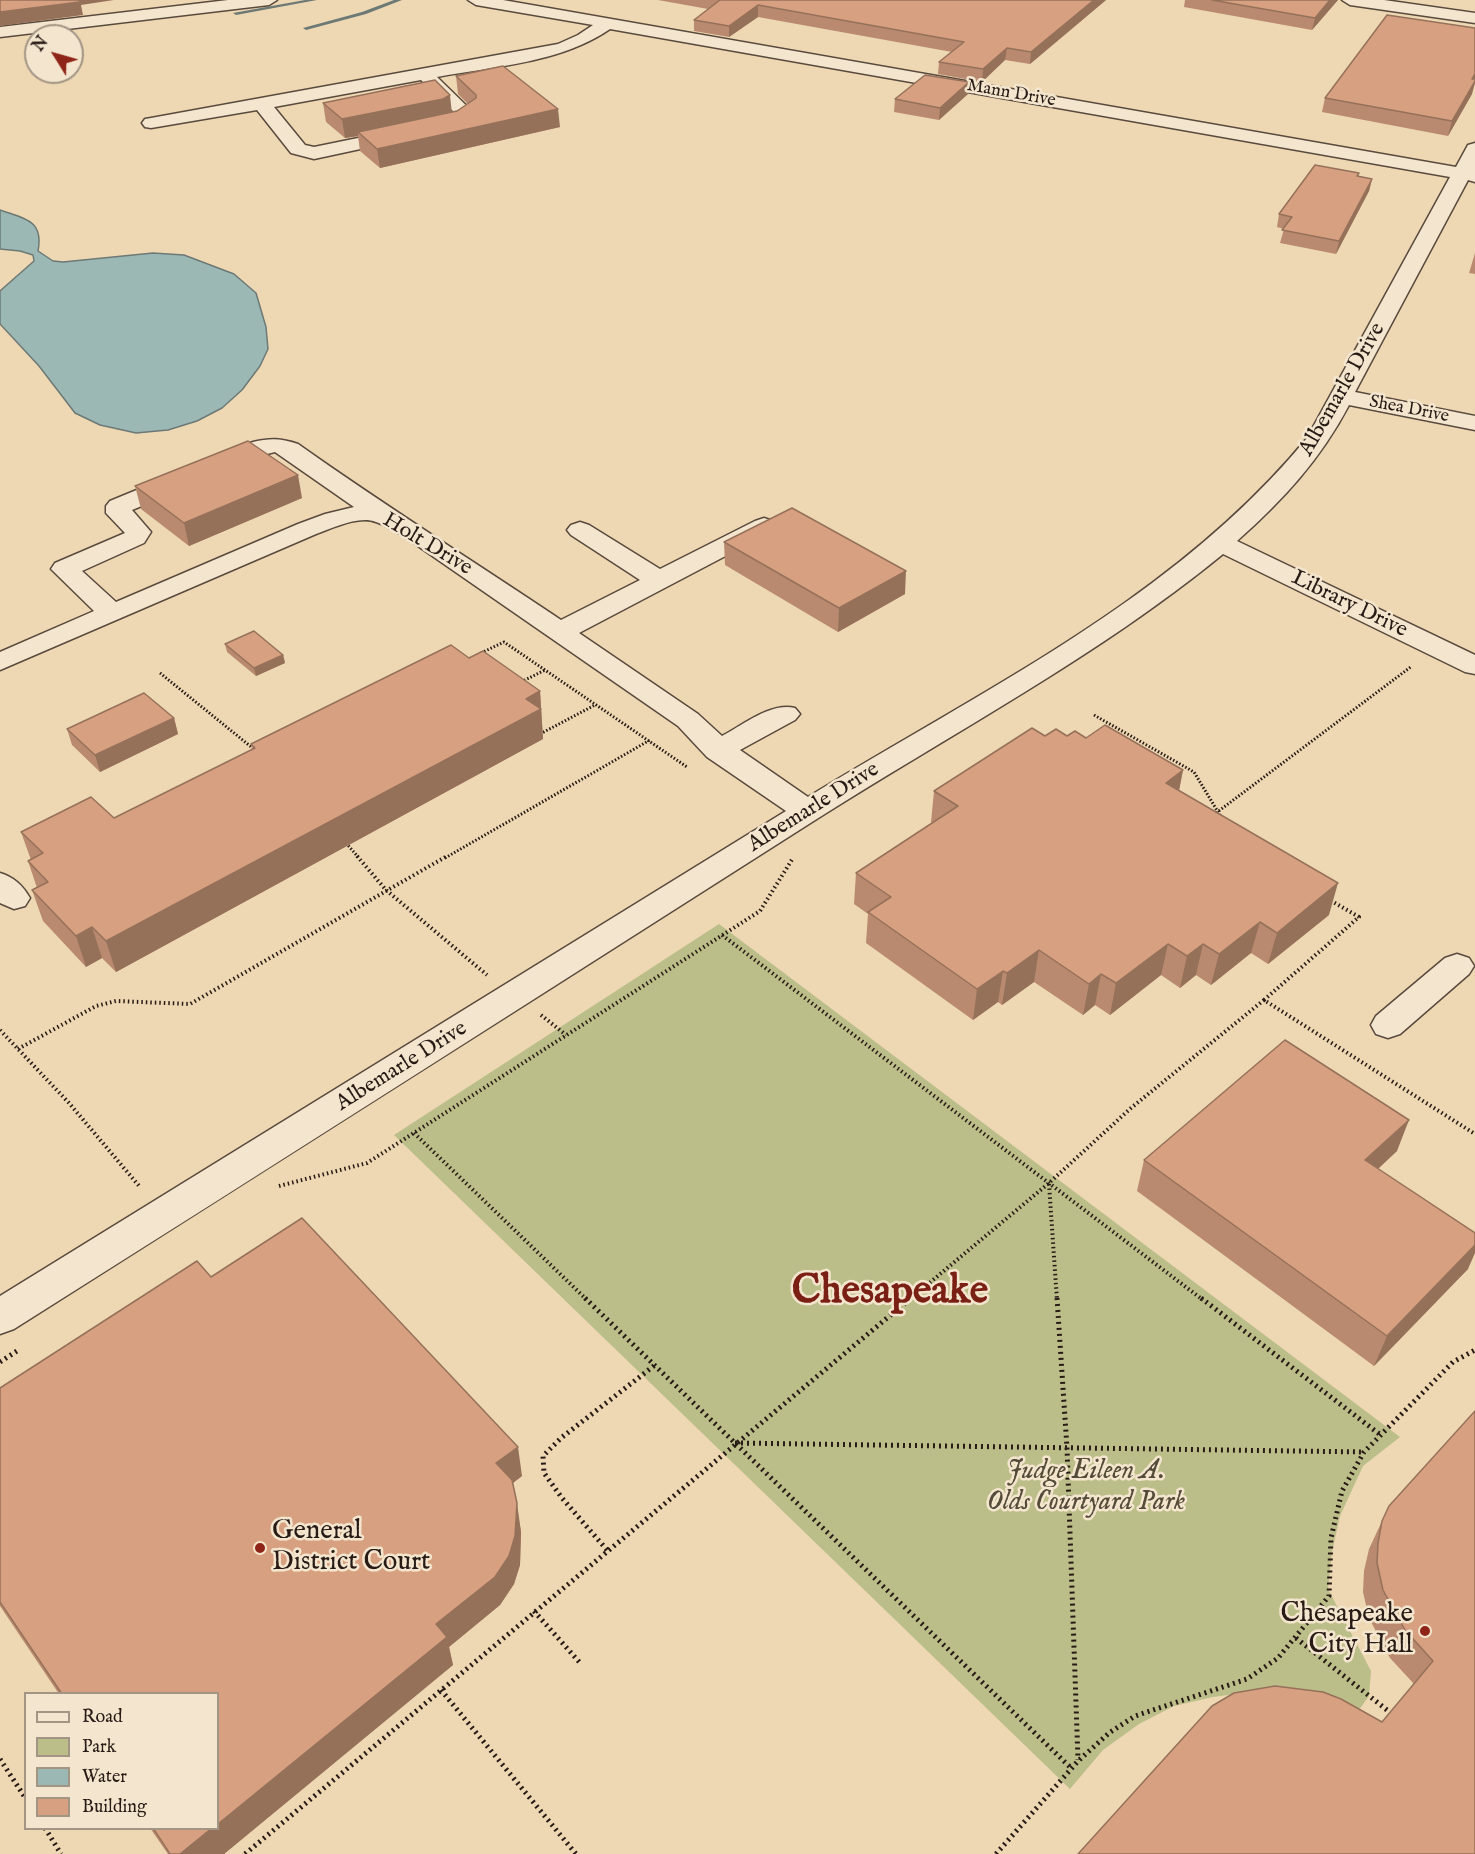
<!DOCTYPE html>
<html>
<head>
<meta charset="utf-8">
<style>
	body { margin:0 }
	#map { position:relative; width:1475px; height:1854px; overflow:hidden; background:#eed8b4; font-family:"IM FELL English",serif }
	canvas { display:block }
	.legend { position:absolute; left:24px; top:1692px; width:195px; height:138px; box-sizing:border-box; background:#f4e6ce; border:2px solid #a29584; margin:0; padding:8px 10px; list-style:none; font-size:18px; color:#281b15 }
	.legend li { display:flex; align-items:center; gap:12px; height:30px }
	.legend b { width:30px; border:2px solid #a29584 }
	.north { position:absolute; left:24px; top:24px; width:60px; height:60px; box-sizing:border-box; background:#f4e6ce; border:2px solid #a29584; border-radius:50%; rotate:307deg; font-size:16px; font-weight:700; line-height:24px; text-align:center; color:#281b15 }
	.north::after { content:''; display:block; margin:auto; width:21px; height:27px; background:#8f2418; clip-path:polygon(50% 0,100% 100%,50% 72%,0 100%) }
</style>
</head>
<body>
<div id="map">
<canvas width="1475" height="1854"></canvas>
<ul class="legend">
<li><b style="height:8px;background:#f4e6ce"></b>Road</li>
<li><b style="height:16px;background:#bcbe8a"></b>Park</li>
<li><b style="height:16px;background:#9bb8b5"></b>Water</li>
<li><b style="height:16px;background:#d7a181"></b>Building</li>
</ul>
<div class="north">N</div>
</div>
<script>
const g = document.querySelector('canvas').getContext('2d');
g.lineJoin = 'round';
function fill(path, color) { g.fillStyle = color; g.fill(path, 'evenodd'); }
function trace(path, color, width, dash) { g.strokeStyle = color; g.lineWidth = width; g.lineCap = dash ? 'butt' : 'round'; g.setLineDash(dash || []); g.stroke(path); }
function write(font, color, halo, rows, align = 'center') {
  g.font = font + ' "IM FELL English",serif'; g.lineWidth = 5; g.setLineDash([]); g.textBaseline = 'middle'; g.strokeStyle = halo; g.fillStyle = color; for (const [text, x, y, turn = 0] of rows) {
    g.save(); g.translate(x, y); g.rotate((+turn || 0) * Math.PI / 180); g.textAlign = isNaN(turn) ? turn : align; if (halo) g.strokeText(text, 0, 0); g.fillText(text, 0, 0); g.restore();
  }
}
fill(new Path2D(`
	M719,924L1400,1437L1363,1466L1340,1516L1332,1552L1328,1589L1371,1671L1369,1696L1356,1714L1258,1691L1213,1697L1174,1706L1139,1724L1103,1750L1070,1789L394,1135Z`), '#bcbe8a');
const water = new Path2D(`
	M0,210C25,219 44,220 38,251L53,261L63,262L153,253L184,255L234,274L256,293L266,327L268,349L260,366L242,390L222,408L197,421L168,430L136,433L100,425L75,413L39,366L0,324V291L34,261L33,255L20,251L0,249Z`);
fill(water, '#9bb8b5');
trace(water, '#6d7975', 1.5);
fill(new Path2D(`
	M305,0H317L236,15L233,13Z
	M394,0H402L366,14L306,30L303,28L362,12Z`), '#6d7975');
const minor = new Path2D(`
	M228,0H277L269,5L0,37V27Z
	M468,0H503L1456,167L1468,145L1475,143V182L1468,180L1355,392L1475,416V430L1349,405C1320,460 1283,500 1237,541L1475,655V674L1465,672L1223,554C1096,658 950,734 812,822C546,991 281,1161 14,1329L0,1334V1296L786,811L707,757L678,726L402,535C394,531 385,525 376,522C359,515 333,528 316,534L0,670V652L94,611L51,569L55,563L125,533L106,513V506L110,501L253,442C270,438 281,438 298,444C384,505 473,561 561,620L640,580L571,535L567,530L571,525L580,522L589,525L660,569L755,521L764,518L773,521L777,526L773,531L579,633L698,714L722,736C743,725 771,702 795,708L800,714L795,720L740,750L808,797C982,690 1175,599 1307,438L1450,177L610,29C561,63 495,66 437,77L476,115L458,128L314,159L291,153L257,110L151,128L145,127L142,123L145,119L151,118L558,44L578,35L593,25L476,5ZM421,80L456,114L446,120L314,147L305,145L274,107ZM275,452L354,507L325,514L298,524L116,602L82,571L144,543L151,532L132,510L267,454Z
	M1342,0H1384L1475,13V23L1350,5Z
	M0,873C14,877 23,886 30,898L25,906L14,909L0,903Z
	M1457,954L1469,958L1474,966L1469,974L1400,1034L1388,1038L1376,1034L1371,1025L1376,1016L1445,958Z`);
trace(minor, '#5a4a3d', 3);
trace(new Path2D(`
	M481,653L504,642L687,767
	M160,673L255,750
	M521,682L545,670
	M1094,715L1194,772L1221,817
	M540,734L595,705
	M1216,813L1412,666
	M346,843L359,858
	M445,858L650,740`), '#281b15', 3, [1.5, 2]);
trace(new Path2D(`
	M357,856L386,890L487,975
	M722,935L1203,1300
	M1264,1000L1359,917L1328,899
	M541,1015L566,1035
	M0,1030L69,1103L140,1187
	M18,1049L96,1006L116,1001L190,1004L447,856
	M414,1133L587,1300
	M1049,1184L1057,1300
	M279,1186L367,1163L760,911L793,858
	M909,1300L1049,1183L1131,1108L1264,1000L1475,1134`), '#281b15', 4, [1.5, 3]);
trace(new Path2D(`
	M585,1298L1071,1768
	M1057,1298L1067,1448L1078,1760
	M1201,1298L1382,1436
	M0,1362L20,1349
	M735,1443L1364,1452
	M607,1550L562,1498L544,1473L543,1456L561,1438L655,1365
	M534,1611L581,1664
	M1296,1638L1392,1714
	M441,1690L576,1854
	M0,1759L26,1799
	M45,1828L61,1854
	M245,1854L911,1298
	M996,1854L1078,1761L1109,1733L1135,1716L1247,1679L1278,1658L1329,1596L1331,1538L1342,1491L1364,1452L1453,1362L1475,1350`), '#281b15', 5, [2, 4]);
fill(minor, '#f4e6ce');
fill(new Path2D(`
	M658,0H1106L1030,64L1005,60L982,82L938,74L939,62L952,52L758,17L729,37L694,31V20L708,9Z
	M1185,0H1338L1312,30L1184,7Z
	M456,76L560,127L380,168L360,151L358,136L345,138L326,122L323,103L452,112L457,111L468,104L458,94Z
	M968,94L939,120L894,112L895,99Z
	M1472,94L1448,136L1322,112L1325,98Z
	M1358,176L1372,179L1369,191L1336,254L1280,243L1284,229L1277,227L1279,214Z
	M1475,253V274L1469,273Z
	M135,486L302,498L189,546L141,509Z
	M724,542L905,594L838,632L725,565Z
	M225,644L283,655L285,663L256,676L227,652Z
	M469,658L540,691L543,739L116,972L102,958L86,967L43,921L32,890L37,888L28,861L31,860L21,832L114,818L252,750L251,744Z
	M174,718L178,734L100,772L72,745L67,729Z
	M1045,736L1086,738L1183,770L1179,790L1329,915L1268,964L1251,953L1211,985L1196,975L1180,988L1161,975L1110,1015L1095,1005L1083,1015L1034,982L1002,1005L998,1002L973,1020L866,943L868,914L854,904L856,873L933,823L931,822L934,791Z
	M1397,1151L1378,1169L1468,1269L1374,1366L1137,1191L1144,1160Z
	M0,1388L522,1476L513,1483L521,1532L520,1565L514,1584L500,1605L449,1647L453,1665L224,1854H168L150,1828H218V1694H59L0,1606Z
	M1475,1411V1854L1382,1722L1414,1684L1390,1658L1369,1618L1363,1592L1364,1571L1369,1549L1389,1506Z`), '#b98a6f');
fill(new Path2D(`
	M79,0H114L81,5L83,15L0,26V12Z
	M1094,0H1106L1030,64L1031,52Z
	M1330,0H1338L1312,30L1315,18Z
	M758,5V17L729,37V26Z
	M1007,48L1005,60L982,82L983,69Z
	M1475,74V83L1472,94L1448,136L1452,121Z
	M969,82L968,94L939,120L940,108Z
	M450,95L452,114L358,132V136L345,138L342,119Z
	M558,109L560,127L380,168L377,149Z
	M1372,179L1369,191L1336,254L1339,241Z
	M298,475L302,498L189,546L184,523Z
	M906,571L905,594L838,632L839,608Z
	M283,655L285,663L256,676L254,668Z
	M540,691L543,739L116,972L106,941Z
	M174,718L178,734L100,772L95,755Z
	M1183,770L1177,801L1166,783Z
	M1338,883L1329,915L1268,964L1277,933Z
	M1260,922L1251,953L1211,985L1219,954Z
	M92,927L102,958L86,967L76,936Z
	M1168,944L1161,975L1110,1015L1116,983Z
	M1203,944L1196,975L1180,988L1187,956Z
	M1039,950L1034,982L1002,1005L1007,973Z
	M1003,971L998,1002L973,1020L977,989Z
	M1101,974L1095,1005L1083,1015L1089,984Z
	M1409,1120L1397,1151L1354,1191L1365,1160Z
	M1475,1245V1253L1468,1269L1374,1366L1387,1336Z
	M518,1447L522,1476L501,1492L496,1463Z
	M517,1503L521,1532L520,1565L514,1584L500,1605L449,1647L453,1665L224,1854H180L212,1828H218V1824L436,1624Z`), '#96715a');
const building = new Path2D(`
	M0,0H79L80,2L0,12Z
	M720,0H1094L1031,52L1007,48L983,69L939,62L964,42L758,5L729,26L694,20Z
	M1212,0H1330L1315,18Z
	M1387,15L1475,28V74L1472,79H1475V81L1452,121L1325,98Z
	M503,66L558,109L377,149L358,132L457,111L476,98V95L456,76Z
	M925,75L969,82L940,108L895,99Z
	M435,80L450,95L443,99L342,119L323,103Z
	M1315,165L1359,173L1357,176L1372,179L1339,241L1282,230L1292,217L1279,214Z
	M248,441L298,475L184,523L135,486Z
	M792,508L906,571L839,608L724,542Z
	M254,631L283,655L254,668L225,644Z
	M451,645L469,658L483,651L540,691L526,699L541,709L106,941L92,927L76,936L32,890L48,882L28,861L43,853L21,832L91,797L114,818L255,748L251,744Z
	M144,693L174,718L95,755L67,729Z
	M1105,725L1183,770L1166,783L1338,883L1277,933L1260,922L1219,954L1203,944L1187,956L1168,944L1116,983L1101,974L1089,984L1039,950L1007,973L1003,971L977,989L868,912L891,897L856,873L958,806L934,791L1032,728L1045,736L1056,729L1067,736L1075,731L1086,738Z
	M1285,1040L1409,1120L1365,1160L1475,1233V1245L1387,1336L1144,1160Z
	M302,1218L518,1447L496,1463L512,1480L517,1503L515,1536L509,1556L495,1577L436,1624L447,1637L218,1824V1694H62L0,1602V1388L197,1261L211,1277Z
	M1475,1411V1854H1078L1212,1706L1234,1693L1275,1686L1323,1692L1341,1699L1382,1722L1433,1661L1405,1630L1383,1590L1377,1563L1378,1543L1382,1521L1389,1506Z
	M153,1828H212L180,1854H170Z`);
fill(building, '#d7a181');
trace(building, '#96715a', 1.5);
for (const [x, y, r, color] of [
	[260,1548,6,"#8f2418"],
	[1425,1631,6,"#8f2418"]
]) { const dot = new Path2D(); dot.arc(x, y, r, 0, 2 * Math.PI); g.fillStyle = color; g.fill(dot); trace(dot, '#f4e6ce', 2); }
write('18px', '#281b15', '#f4e6ce', [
	["Mann Drive",1011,94,10],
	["Shea Drive",1409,410,11]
]);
write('22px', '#281b15', '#f4e6ce', [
	["Albemarle Drive",1343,390,-60],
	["Holt Drive",427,545,31],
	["Library Drive",1349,605,26],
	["Albemarle Drive",814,808,-32],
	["Albemarle Drive",402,1067,-32]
]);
write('italic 27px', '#544c38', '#f4e6ce', [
	["Judge Eileen A.",1086,1472],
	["Olds Courtyard Park",1086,1503]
]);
write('27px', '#281b15', '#f4e6ce', [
	["General",272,1532],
	["District Court",272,1563],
	["Chesapeake",1413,1615,"right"],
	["City Hall",1413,1646,"right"]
], 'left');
write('bold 40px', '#7a1f14', '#f4e6ce', [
	["Chesapeake",890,1294]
]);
</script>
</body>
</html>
